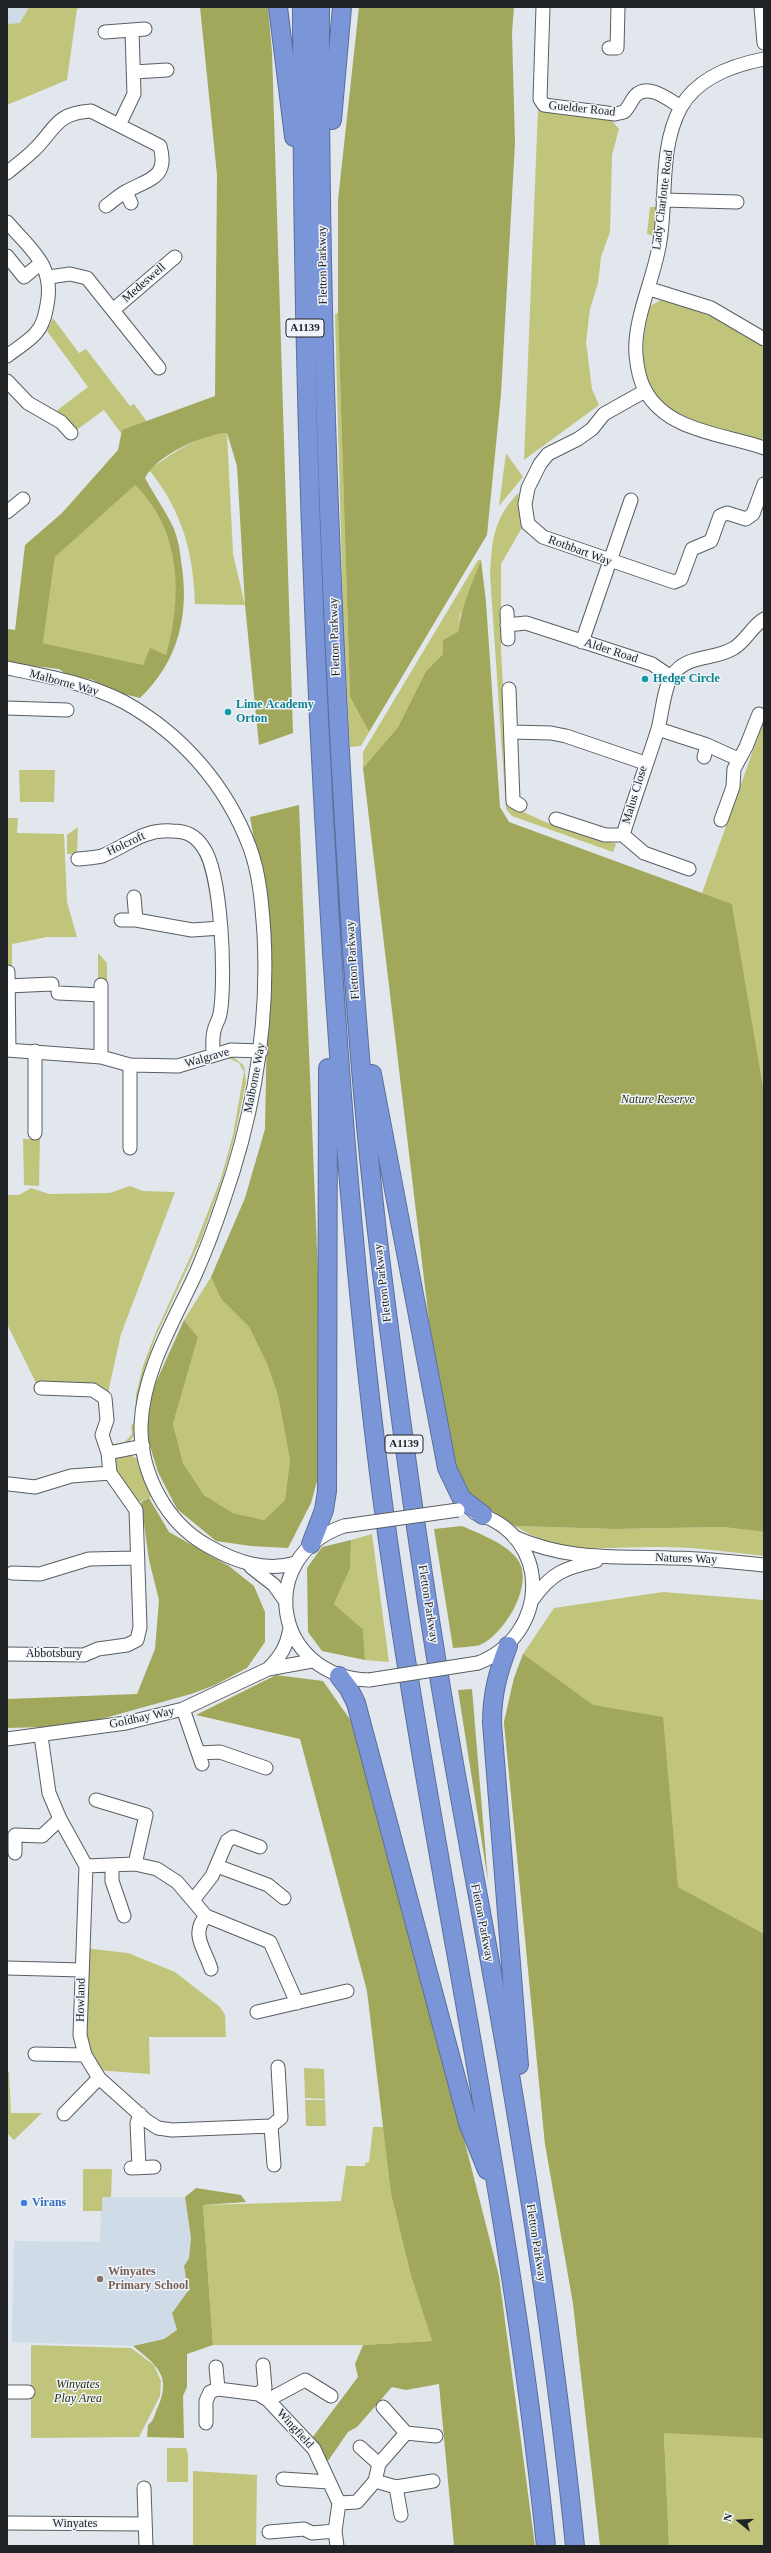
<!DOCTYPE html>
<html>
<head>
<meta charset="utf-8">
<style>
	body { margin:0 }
	#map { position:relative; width:771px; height:2553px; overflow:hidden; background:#e1e7ed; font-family:"Times New Roman",serif }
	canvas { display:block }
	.frame { position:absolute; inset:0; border:8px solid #202325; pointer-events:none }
	.north { position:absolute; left:719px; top:2501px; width:40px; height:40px; -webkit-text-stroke:3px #eef4fa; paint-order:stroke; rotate:288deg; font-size:11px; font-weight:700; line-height:16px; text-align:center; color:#202325 }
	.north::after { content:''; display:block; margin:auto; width:14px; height:18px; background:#202325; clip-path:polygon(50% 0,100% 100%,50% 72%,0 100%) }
</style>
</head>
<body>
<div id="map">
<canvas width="771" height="2553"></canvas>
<div class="frame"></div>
<div class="north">N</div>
</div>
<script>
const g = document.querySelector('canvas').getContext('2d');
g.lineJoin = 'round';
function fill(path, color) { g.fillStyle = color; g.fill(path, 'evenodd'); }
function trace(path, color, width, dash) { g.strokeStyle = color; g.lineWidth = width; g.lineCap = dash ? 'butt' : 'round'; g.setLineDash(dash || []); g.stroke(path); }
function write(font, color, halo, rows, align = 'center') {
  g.font = font + ' "Times New Roman",serif'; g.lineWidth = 3; g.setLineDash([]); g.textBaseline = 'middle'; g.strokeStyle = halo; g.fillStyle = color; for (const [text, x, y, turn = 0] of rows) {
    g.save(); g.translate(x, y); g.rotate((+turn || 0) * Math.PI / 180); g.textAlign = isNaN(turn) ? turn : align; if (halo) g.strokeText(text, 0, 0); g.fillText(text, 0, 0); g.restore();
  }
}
fill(new Path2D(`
	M7,7H29L20,23L7,24Z
	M102,2197H185L191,2238L189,2258L184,2267L188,2291L172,2313L177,2330L164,2339L133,2346L12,2342L14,2241L100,2242Z`), '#cfdbe7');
fill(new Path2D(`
	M29,7H82L77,9L67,80L7,105V24L20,23Z
	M538,109L609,117L619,129L612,155L610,232L601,257L598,283L590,309L586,342L592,389L599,405L524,460Z
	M650,207H657L655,236L647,234Z
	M661,300C697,310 735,322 764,348V439C753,440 735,431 723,429C647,412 632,380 650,306Z
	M338,313L350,697L369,732L361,746L350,747L343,613L335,314Z
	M53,318L79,353L86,349L130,406L134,404L147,422L121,433L104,410L71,434L55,412L88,387L47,331Z
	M227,433L233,554L245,605L195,604C193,552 183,512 149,470C173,453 197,435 227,433Z
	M506,453L523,477L499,506Z
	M135,484C143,493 154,502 159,513C181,556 180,609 166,655L143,665L43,643L55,557Z
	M518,493L523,526L501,564V650L510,806L550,824L616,844L613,852L512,816L506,809L490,575C492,540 493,520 518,493Z
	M478,560H481L465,606L460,615L458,632L443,654L426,671L398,727L363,768V752Z
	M764,720V1092L732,904L702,893Z
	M19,770H55L54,802H20Z
	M7,818H18L17,833L64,834L67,902L77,937H47L12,944V971H7Z
	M78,827L77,854H67V835Z
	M98,953L107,963V984H98Z
	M231,1055L244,1066L246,1082L235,1135L222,1181L201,1239L156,1336L145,1367L138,1396L136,1433L126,1446L112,1447L108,1440L107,1396L37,1385L7,1324V1195H19L31,1188L49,1194L110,1193L130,1186L143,1191L175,1192L121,1334L109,1388L108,1437L114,1444L125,1442L132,1434L131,1426L135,1421L136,1395L143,1366L155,1334L192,1253L221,1178L233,1135L244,1072L239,1063L226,1057Z
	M23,1139H40L39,1186L24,1185Z
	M211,1277L221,1299L249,1327L268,1366L278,1396L290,1460L285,1500L264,1520L233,1513L204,1495L183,1463L173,1424L198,1337L184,1320Z
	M127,1453L139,1460L151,1497L139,1502L112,1463L114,1457Z
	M515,1526L615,1529L723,1527L764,1532V1556C730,1552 695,1547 660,1547C605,1546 565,1557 515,1526Z
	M372,1534L389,1662L365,1660L363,1629L334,1604L350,1569L351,1540Z
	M663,1592L764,1600V2546H669L664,2433L587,2428L573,2303L545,2144L504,1722L512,1687L523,1654L554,1608Z
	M84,1948L128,1953L175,1972L220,2007L225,2015L226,2037H149L150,2074L95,2070L86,2055Z
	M304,2068L324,2069L325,2099L305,2098Z
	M7,2072H9L11,2113H42L14,2140L7,2133Z
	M305,2100H325L326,2126H306Z
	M373,2127H384L391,2194L411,2276L432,2341L363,2345H213L203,2205L341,2201L346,2166H365V2163L369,2162Z
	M83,2169H112L111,2197H102V2211H83Z
	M31,2345L131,2348L154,2365L161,2381L160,2396L139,2437L31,2438Z
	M167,2448H186L188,2454V2482H167Z
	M193,2471L257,2475L256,2546H193Z`), '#c0c57b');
fill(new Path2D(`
	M200,7H268L272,52L293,733L259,745L245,605L237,466L227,433C201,435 157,455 145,478C154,495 166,511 174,529C178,539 180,550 181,561C190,613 179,661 140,698L107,690L93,680L66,674L59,669L7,663V629L15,630L25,545L62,513L118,450L122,430L215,396L217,175ZM135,485C181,529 183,597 166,655L150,648L143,665L43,643L55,557Z
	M359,7H514L512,33L515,143L501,394L487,535L369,732L350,697L338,313V200Z
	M481,560L486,602L500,807L509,822L732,904L764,1092V1532L723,1527L615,1529L515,1526L470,1496L443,1438L363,768L398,727L426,671L443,654V640L458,632C461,608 472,583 481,560Z
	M299,805L324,1422L321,1467L311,1503L288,1548L251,1546L216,1541L177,1509L158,1472L147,1437L148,1400L184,1320L198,1337L173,1424L183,1463L204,1495L233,1513L264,1520L285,1500L290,1460L278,1396L268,1366L249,1327L221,1299L211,1277L245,1198L265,1129L269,923L250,817Z
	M149,1498L169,1532L229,1566L254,1586L265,1612V1642L247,1668L215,1685L191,1694L76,1726L7,1728V1699L137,1694L155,1649L159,1600L149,1560L141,1502Z
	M462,1526C480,1534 514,1546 521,1566C530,1591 503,1635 480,1645C472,1647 461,1647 453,1648L434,1529Z
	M351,1540L350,1569L334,1604L363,1629L365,1660L322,1651L308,1632L307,1568L322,1547Z
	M523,1654L593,1705L663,1717L678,1887L764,1934V2438L664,2433L669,2546H600L573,2303L545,2144L504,1722L514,1678Z
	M276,1675L323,1681L361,1735L499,2276L535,2546H454L439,2384L406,2390L392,2387L357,2427L348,2432L328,2461L312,2438L358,2377L355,2364L363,2345L432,2341L411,2276L391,2194L367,1991L300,1739L196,1715Z
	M472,1689L488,1881L458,1690Z
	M196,2188L241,2195L246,2202L203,2205L213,2345L187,2354V2387L183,2396L184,2438L147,2437L148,2425C155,2420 154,2414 158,2407C172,2375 156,2365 133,2346L164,2339L177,2330L172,2313L188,2291L184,2266L189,2258L191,2238L185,2197Z`), '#a2a85b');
const minor = new Path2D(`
	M543,7L540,99L544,105L615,114L624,112C629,107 631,101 635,96C648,82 669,100 681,107
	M761,7L764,43
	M105,32L145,29
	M609,48H617L618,7
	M764,59C733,65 698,77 681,107C659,147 667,198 660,241C655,277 633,319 636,355C637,366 640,381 645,390C667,432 725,434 764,448
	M134,72L167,70
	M119,125L134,94L132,30
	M7,173C16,165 26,158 34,150C55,130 55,113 91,111L160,146C169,178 149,179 127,191C119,195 113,201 106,206
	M126,192L131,203
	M663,200L737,202
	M7,222C31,250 55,265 47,305C45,316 43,325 36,333C28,342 16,349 7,356
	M7,256L24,277L41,263
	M49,277L70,274L87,278L159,368
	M650,289L711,308L764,339
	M113,310L175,257
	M7,381L28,403L61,422L71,433
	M645,391L604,414L592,429L578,439L548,454L540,464L528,488L525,504L528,524L543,537L674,582L681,579L692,549L711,541L720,516L727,513L746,519L753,514L764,484
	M7,512L23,499
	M507,612L508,639
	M507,625L526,623L652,664L671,677
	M582,642L631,500
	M7,668C47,676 88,683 124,702C182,734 227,786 250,848C260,875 262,906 264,934C269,1027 254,1114 223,1202C215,1226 206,1250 196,1273C174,1321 143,1371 141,1425C140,1473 166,1523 208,1546C236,1562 265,1572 296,1563
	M509,689L513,801L520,805
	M7,708L67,710
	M658,729L707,745L738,759
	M512,732L551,733L566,736L645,763
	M704,757L707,745
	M556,819L605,835H623
	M721,820L733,787L734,769L746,747L759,714
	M78,859C85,858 95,858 102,856C127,846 142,829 172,831C186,831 195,835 203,847C222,873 226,982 220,1014C219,1020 215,1025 214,1031C212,1039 213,1048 213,1055
	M689,869L644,853L623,835C634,799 647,764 658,729C662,714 664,687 672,676C687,653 714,661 734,648C746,641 752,626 764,619
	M134,897L136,920
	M121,920H136L192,930L221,928
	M8,972L9,1050
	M8,986L52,984
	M58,993L101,995
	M7,1050L101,1057L130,1065L178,1066L231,1050L261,1051
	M35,1051V1133
	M101,1057V985
	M130,1065V1148
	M108,1453L143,1446
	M9,1484L35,1487L71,1476L110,1473
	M475,1513C553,1535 550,1635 478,1663
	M344,1526C254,1557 273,1677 369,1680
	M514,1537C570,1561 611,1556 670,1558C701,1558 733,1562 764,1565
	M251,1567L274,1585L286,1602
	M12,1573L40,1574L89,1559L136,1558
	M533,1599C552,1572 565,1568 596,1561
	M7,1654L84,1655L98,1649L127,1645L137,1640L140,1627L136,1510L110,1473L108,1453L102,1435L107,1420L105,1398L93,1390L41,1388
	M268,1669C281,1656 287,1646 290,1628
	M183,1709L202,1764
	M41,1736L49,1793L60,1819L86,1866L80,2035L85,2055L99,2078L147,2121L158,2128L172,2130L271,2126
	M7,1739L126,1723L183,1709L268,1669L312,1661
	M199,1753L220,1752L266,1768
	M96,1800L146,1815L135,1864
	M15,1853V1835L42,1836L60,1819
	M112,1865V1881L124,1916
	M86,1866L135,1864L157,1869L177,1882L206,1916L270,1942L297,2003
	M217,1866L268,1885L284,1898
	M194,1899L212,1876L227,1841L233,1837L260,1847
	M206,1916C190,1934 205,1949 211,1969
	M7,1968L82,1970
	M257,2012L347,1991
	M35,2054L85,2055
	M64,2114L99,2078
	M274,2165L271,2126L281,2118L278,2067
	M131,2168L154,2167
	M139,2168L137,2123L140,2114
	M216,2367L218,2389
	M7,2392H28
	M258,2394L265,2388L263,2365
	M268,2400L305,2380L331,2396
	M206,2423V2401L210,2392L218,2389L258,2394L268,2400L314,2449L339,2503L335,2531L337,2546
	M406,2433L436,2436
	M360,2447L379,2464
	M283,2479L329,2482
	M375,2481L379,2464L406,2433L383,2407
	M396,2487L433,2481
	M144,2488L146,2546
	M339,2503L357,2502L375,2481L396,2487L401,2515
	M7,2523L144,2524
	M269,2532L304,2529L312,2533L335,2531`);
const highway = new Path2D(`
	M278,7L294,137
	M302,7C302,277 309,546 324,815C336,1038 352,1260 380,1481C426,1837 510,2188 546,2546
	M320,7C319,255 327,504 340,752C350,931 361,1111 384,1289C399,1408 415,1527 434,1645C456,1785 484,1923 508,2063C535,2223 559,2384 575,2546
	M332,120L342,7
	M372,1074L447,1468L462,1499L483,1515
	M311,1544L324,1510L327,1491L328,1068
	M508,1646C498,1672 492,1694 492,1723L519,2065
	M339,1676L349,1689L356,1703L468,2123L487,2170`);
trace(minor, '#595e63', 15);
trace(highway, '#5b6e99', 20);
trace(minor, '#fff', 13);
trace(highway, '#7b96d8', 18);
const minorBridge = new Path2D(`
	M344,1526L458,1510
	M369,1680L478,1663`);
trace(minorBridge, '#595e63', 15, []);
trace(minorBridge, '#fff', 13);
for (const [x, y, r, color] of [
	[645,679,4,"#0f9aa8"],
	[228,712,4,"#0f9aa8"],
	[24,2203,4,"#3f7fe0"],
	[100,2279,4,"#8d6e63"]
]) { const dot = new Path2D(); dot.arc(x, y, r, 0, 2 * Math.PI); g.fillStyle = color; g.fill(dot); trace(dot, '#eef4fa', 1.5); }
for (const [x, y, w] of [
	[305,328,38],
	[404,1444,38]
]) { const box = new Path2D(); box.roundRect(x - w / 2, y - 9, w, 18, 3); g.fillStyle = '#eef4fa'; g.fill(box); trace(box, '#202325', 1); }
write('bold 11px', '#202325', null, [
	["A1139",305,328],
	["A1139",404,1444]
]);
write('12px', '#202325', '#eef4fa', [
	["Guelder Road",582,109,6],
	["Lady Charlotte Road",663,200,-83],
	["Fletton Parkway",323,265,-91],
	["Medeswell",144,283,-41],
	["Rothbart Way",580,551,20],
	["Fletton Parkway",335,637,-92],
	["Alder Road",611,651,18],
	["Malborne Way",64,683,15],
	["Malus Close",635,795,-73],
	["Holcroft",126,844,-25],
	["Fletton Parkway",353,960,-94],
	["Walgrave",207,1058,-16],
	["Malborne Way",255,1078,-79],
	["Fletton Parkway",383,1283,-97],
	["Natures Way",686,1559,2],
	["Fletton Parkway",428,1604,81],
	["Abbotsbury",54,1654],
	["Goldhay Way",142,1718,-12],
	["Fletton Parkway",482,1923,79],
	["Howland",81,2000,-89],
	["Fletton Parkway",536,2243,81],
	["Wingfield",295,2429,48],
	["Winyates",75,2524]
]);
write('bold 12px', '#0d838f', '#eef4fa', [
	["Hedge Circle",653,679],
	["Lime Academy",236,705],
	["Orton",236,719]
], 'left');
write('italic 12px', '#2d2f0c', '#eef4fa', [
	["Nature Reserve",658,1100],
	["Winyates",78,2385],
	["Play Area",78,2399]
]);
write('bold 12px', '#366cbe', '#eef4fa', [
	["Virans",32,2203]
], 'left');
write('bold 12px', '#785e54', '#eef4fa', [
	["Winyates",108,2272],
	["Primary School",108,2286]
], 'left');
</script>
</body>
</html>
